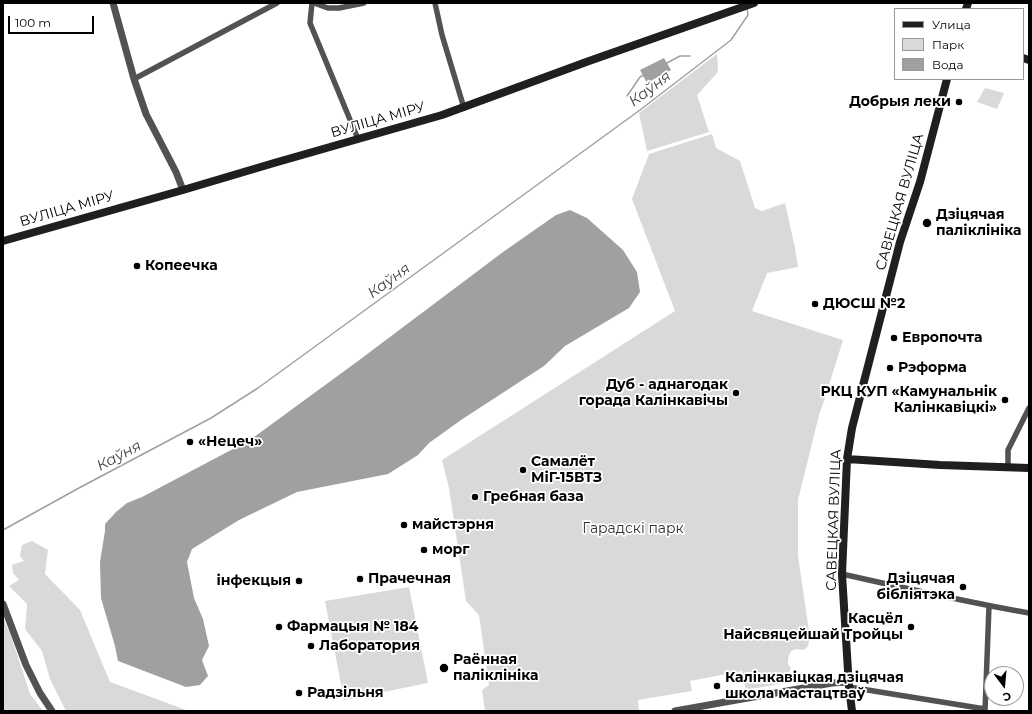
<!DOCTYPE html>
<html>
<head>
<meta charset="utf-8">
<style>
	body { margin:0 }
	#map { position:relative; width:1032px; height:714px; overflow:hidden; background:#fff; font-family:Montserrat,sans-serif }
	canvas { display:block }
	.frame { position:absolute; inset:0; border:4px solid #000; pointer-events:none }
	.legend { position:absolute; left:894px; top:8px; width:130px; height:72px; box-sizing:border-box; background:#fff; border:1px solid #999; margin:0; padding:5px 7px; list-style:none; font-size:12px; color:#000 }
	.legend li { display:flex; align-items:center; gap:8px; height:20px }
	.legend b { width:20px; border:1px solid #999 }
	.north { position:absolute; left:984px; top:666px; width:40px; height:40px; box-sizing:border-box; background:#fff; border:1px solid #999; border-radius:50%; rotate:164deg; font-size:11px; font-weight:700; line-height:16px; text-align:center; color:#000 }
	.north::after { content:''; display:block; margin:auto; width:14px; height:18px; background:#000; clip-path:polygon(50% 0,100% 100%,50% 72%,0 100%) }
	.scale { position:absolute; left:8px; top:16px; width:86px; height:18px; box-sizing:border-box; border:2px solid #000; border-top:0; padding-left:5px; font-size:12px; line-height:14px; white-space:nowrap; color:#000; -webkit-text-stroke:3px #fff; paint-order:stroke }
</style>
</head>
<body>
<div id="map">
<canvas width="1032" height="714"></canvas>
<div class="frame"></div>
<ul class="legend">
<li><b style="height:5px;background:#1f1f1f"></b>Улица</li>
<li><b style="height:11px;background:#d9d9d9"></b>Парк</li>
<li><b style="height:11px;background:#a0a0a0"></b>Вода</li>
</ul>
<div class="north">С</div>
<div class="scale">100 m</div>
</div>
<script>
const g = document.querySelector('canvas').getContext('2d');
g.lineJoin = 'round';
function fill(path, color) { g.fillStyle = color; g.fill(path, 'evenodd'); }
function trace(path, color, width, dash) { g.strokeStyle = color; g.lineWidth = width; g.lineCap = dash ? 'butt' : 'round'; g.setLineDash(dash || []); g.stroke(path); }
function write(font, color, halo, rows, align = 'center') {
  g.font = font + ' Montserrat,sans-serif'; g.lineWidth = 3.5; g.setLineDash([]); g.textBaseline = 'middle'; g.strokeStyle = halo; g.fillStyle = color; for (const [text, x, y, turn = 0] of rows) {
    g.save(); g.translate(x, y); g.rotate((+turn || 0) * Math.PI / 180); g.textAlign = isNaN(turn) ? turn : align; if (halo) g.strokeText(text, 0, 0); g.fillText(text, 0, 0); g.restore();
  }
}
fill(new Path2D(`
	M717,54L718,72L697,95L709,132L647,151L639,113Z
	M985,88L1004,93L997,109L977,102Z
	M712,134L716,148L740,161L755,208L762,211L785,203L795,248L798,267L767,273L752,311L843,340L824,401L819,415L798,500V556L810,638L808,646L804,650C791,647 788,652 788,664L791,668L785,683L746,690L742,671L690,681L692,691L638,700L639,711H485L482,690L489,685L479,615L466,601L449,488L442,460L675,311L632,199L649,154Z
	M32,541L48,550L45,574L80,610L110,682L189,711H66L50,679L42,651L25,629L27,604L9,586L19,580L13,573L12,565L24,561L20,556L22,545Z
	M409,587L428,683L344,700L325,601Z
	M3,617L11,636L30,694L43,711H3Z`), '#d9d9d9');
fill(new Path2D(`
	M664,58L671,70L647,83L640,70Z
	M570,210L587,218L623,250L637,272L640,292L629,308L565,346L544,366L461,420L429,443L418,455L388,474L297,492L239,520L192,549L187,562L194,598L203,619L209,646L202,660L208,676L200,685L186,687L118,661L115,646L101,598L100,562L105,531V524L116,512L127,503L142,497L250,440L358,361L503,252L556,215Z`), '#a0a0a0');
trace(new Path2D(`
	M665,64L680,56H690
	M627,96L640,77L644,75
	M3,530L79,488L211,418L258,388L640,110L731,40L748,15L747,8`), '#a0a0a0', 1.5);
trace(new Path2D(`
	M312,3L310,23L358,139
	M314,3L328,8H339L364,3
	M435,3L442,35L464,108
	M134,79L277,3
	M1008,467V450L1029,408
	M842,574C904,588 966,602 1029,613
	M849,687L985,709
	M985,711L989,606`), '#525252', 5.5);
trace(new Path2D(`
	M113,3L134,79L146,114L176,172L183,190
	M3,604L26,665L40,693L52,711
	M675,711L832,683L849,682`), '#525252', 7);
trace(new Path2D(`
	M966,9L968,3
	M1023,58L1029,60
	M3,241L183,190L274,163L442,115L589,61L754,3
	M847,459L940,465L1029,468
	M852,711L849,687L842,574L847,459L852,428L900,242L920,182L947,79`), '#1f1f1f', 8);
for (const [x, y, r, color] of [
	[959,102,4,"#000"],
	[927,223,5,"#000"],
	[137,266,4,"#000"],
	[815,304,4,"#000"],
	[894,338,4,"#000"],
	[890,368,4,"#000"],
	[736,393,4,"#000"],
	[1005,400,4,"#000"],
	[190,442,4,"#000"],
	[523,470,4,"#000"],
	[475,497,4,"#000"],
	[404,525,4,"#000"],
	[424,550,4,"#000"],
	[360,579,4,"#000"],
	[299,581,4,"#000"],
	[963,587,4,"#000"],
	[279,627,4,"#000"],
	[911,627,4,"#000"],
	[311,646,4,"#000"],
	[444,668,5,"#000"],
	[717,686,4,"#000"],
	[299,693,4,"#000"]
]) { const dot = new Path2D(); dot.arc(x, y, r, 0, 2 * Math.PI); g.fillStyle = color; g.fill(dot); trace(dot, '#fff', 1.5); }
write('bold 14px', '#000', '#fff', [
	["Добрыя леки",951,102,"right"],
	["Дзіцячая",936,215],
	["паліклініка",936,231],
	["Копеечка",145,266],
	["ДЮСШ №2",823,304],
	["Европочта",902,338],
	["Рэформа",898,368],
	["Дуб - аднагодак",728,385,"right"],
	["горада Калінкавічы",728,401,"right"],
	["РКЦ КУП «Камунальнік",997,392,"right"],
	["Калінкавіцкі»",997,408,"right"],
	["«Нецеч»",198,442],
	["Самалёт",531,462],
	["МіГ-15ВТЗ",531,478],
	["Гребная база",483,497],
	["майстэрня",412,525],
	["морг",432,550],
	["Прачечная",368,579],
	["Дзіцячая",955,579,"right"],
	["бібліятэка",955,595,"right"],
	["інфекцыя",291,581,"right"],
	["Касцёл",903,619,"right"],
	["Найсвяцейшай Тройцы",903,635,"right"],
	["Фармацыя № 184",287,627],
	["Лаборатория",319,646],
	["Раённая",453,660],
	["паліклініка",453,676],
	["Калінкавіцкая дзіцячая",725,678],
	["школа мастацтваў",725,694],
	["Радзільня",307,693]
], 'left');
write('14px', '#000', '#fff', [
	["ВУЛІЦА МІРУ",378,120,-16],
	["САВЕЦКАЯ ВУЛІЦА",900,202,-74],
	["ВУЛІЦА МІРУ",67,209,-16],
	["САВЕЦКАЯ ВУЛІЦА",834,520,-88]
]);
write('14px', '#303030', '#fff', [
	["Гарадскі парк",633,529]
]);
write('italic 15px', '#414141', '#fff', [
	["Каўня",650,89,-37],
	["Каўня",389,281,-36],
	["Каўня",119,456,-28]
]);
</script>
</body>
</html>
